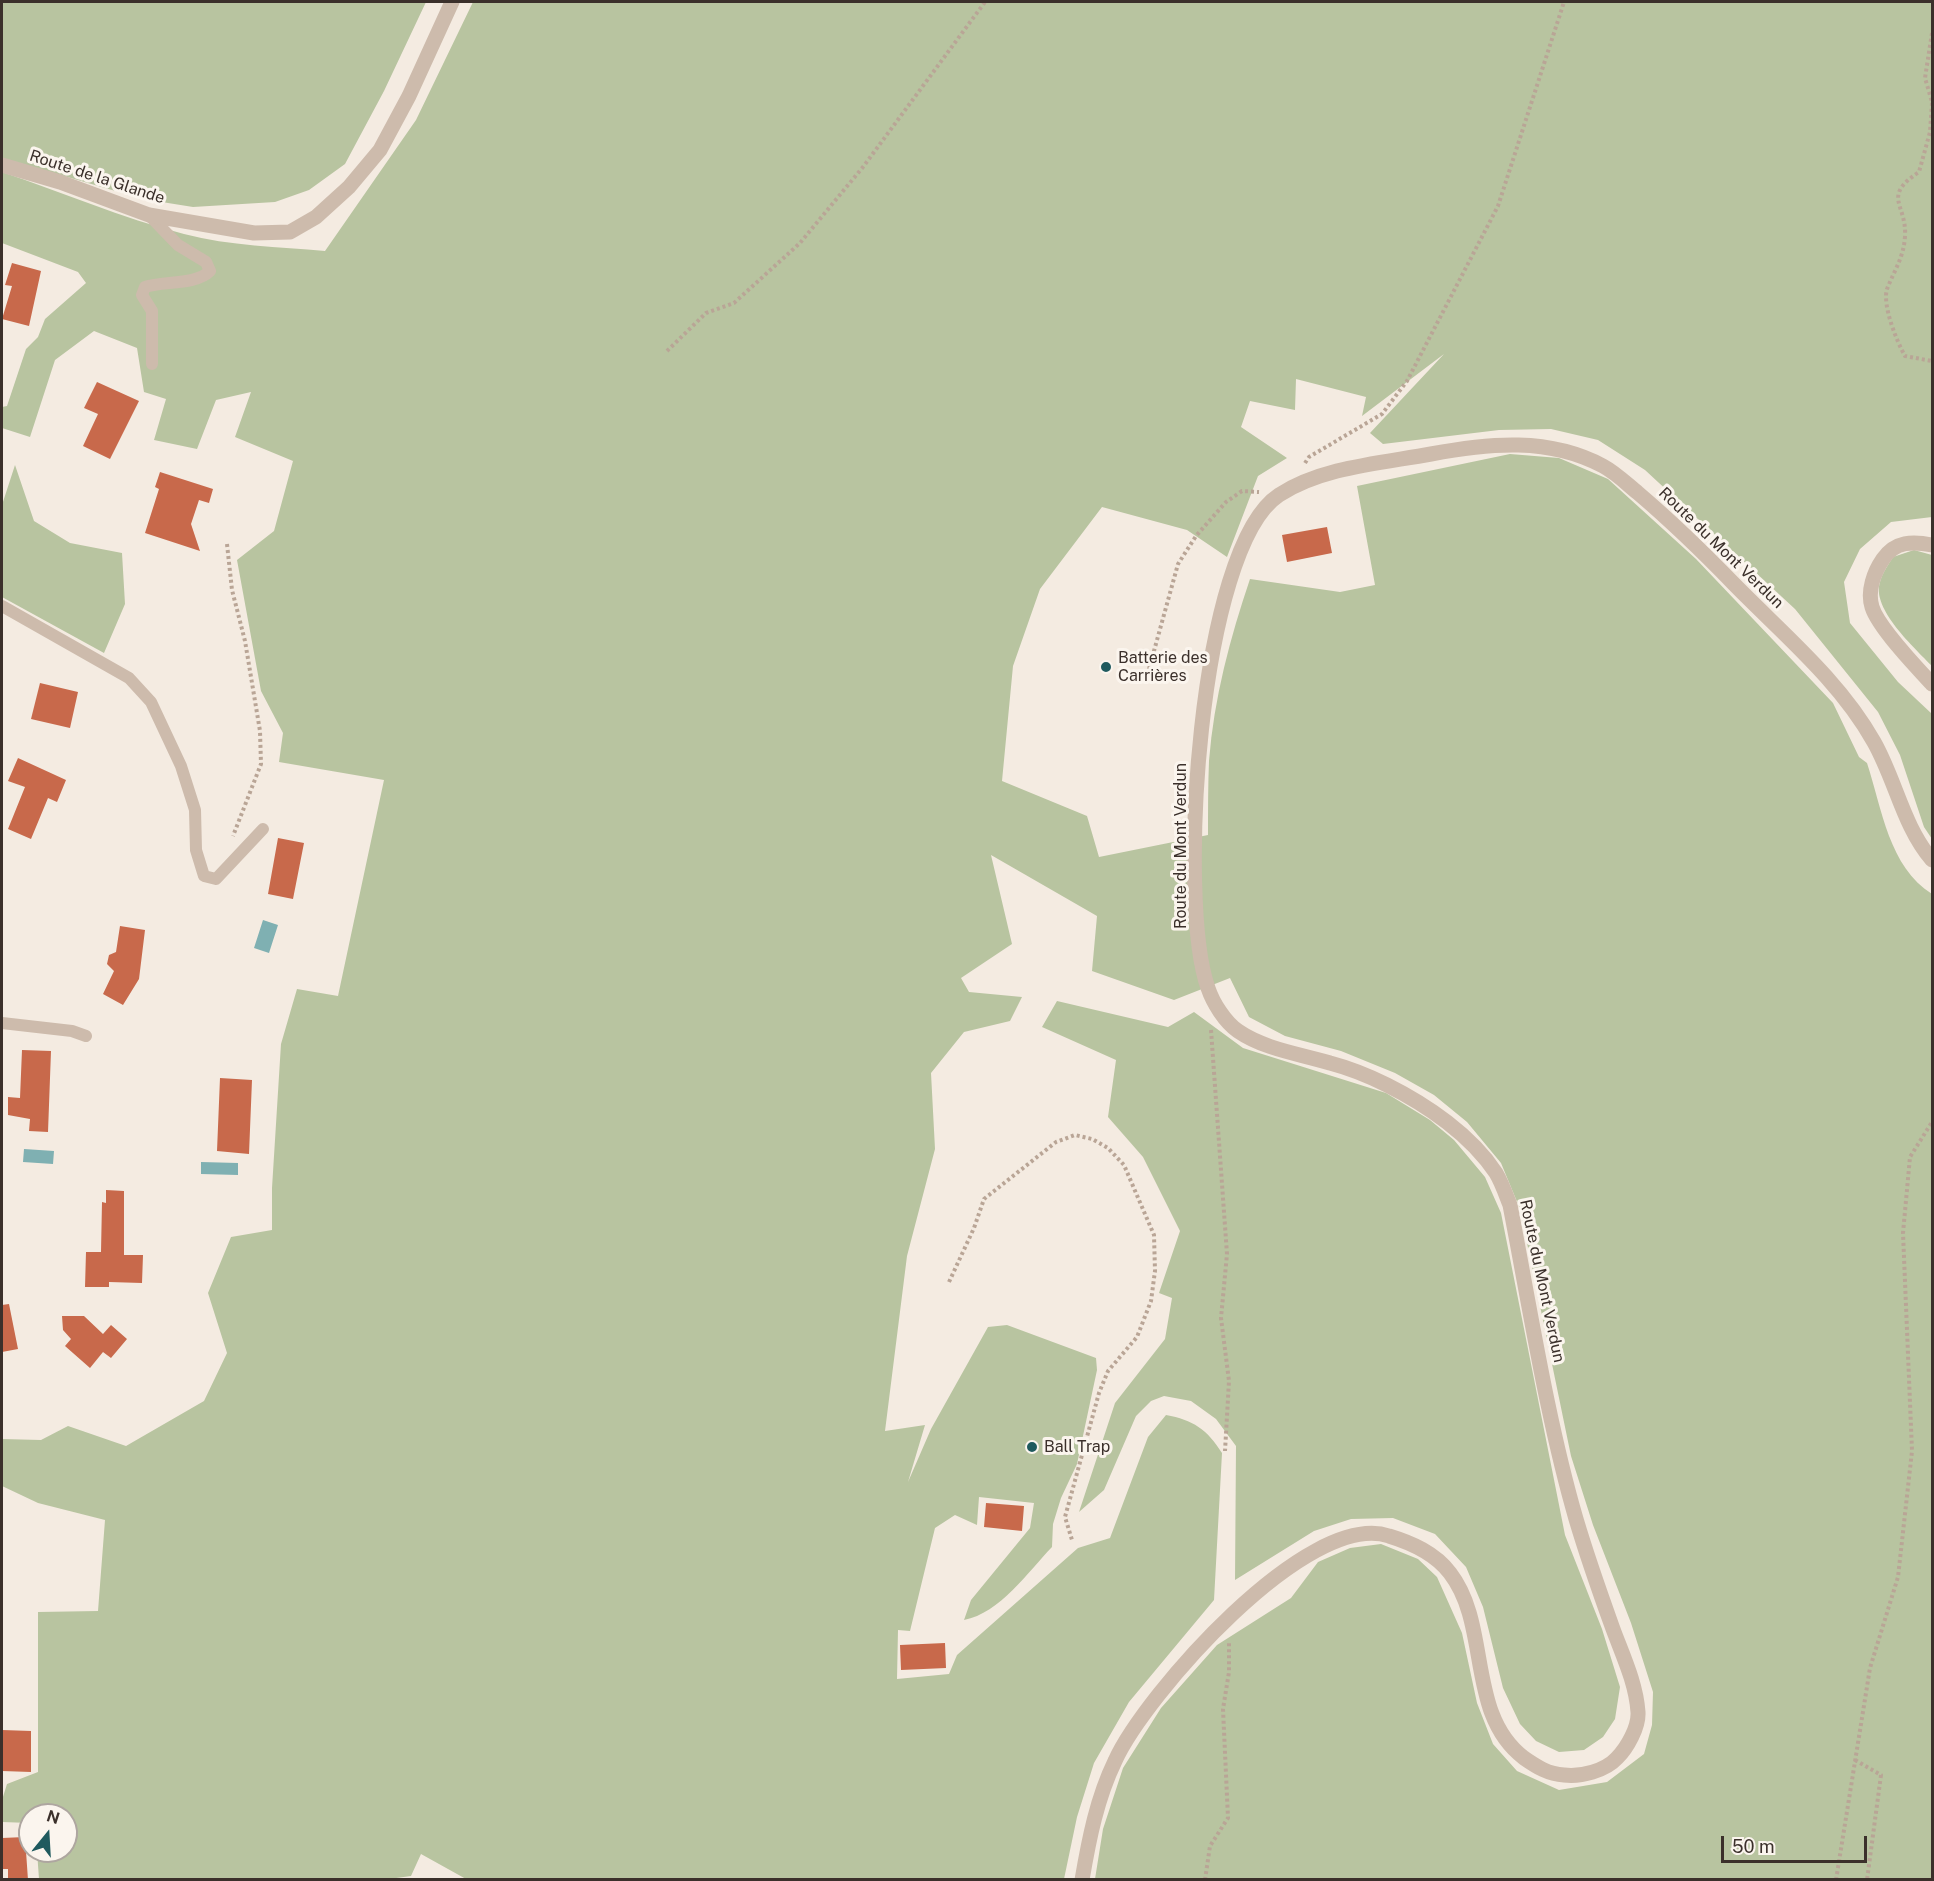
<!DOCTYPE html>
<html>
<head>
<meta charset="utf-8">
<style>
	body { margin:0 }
	#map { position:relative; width:1934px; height:1881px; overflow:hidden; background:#f4ebe1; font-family:"Public Sans",sans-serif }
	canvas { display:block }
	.frame { position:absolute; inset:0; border:3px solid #3b302b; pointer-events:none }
	.north { position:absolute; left:18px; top:1803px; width:60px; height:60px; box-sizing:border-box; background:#fbf5ee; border:2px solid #aea6a0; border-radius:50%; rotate:18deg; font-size:16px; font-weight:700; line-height:24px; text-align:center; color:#3b302b }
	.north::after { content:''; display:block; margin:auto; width:21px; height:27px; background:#1f5a5e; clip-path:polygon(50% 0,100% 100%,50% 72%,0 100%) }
	.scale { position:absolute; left:1721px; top:1836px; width:146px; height:27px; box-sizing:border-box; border:3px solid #3b302b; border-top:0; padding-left:8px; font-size:18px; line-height:21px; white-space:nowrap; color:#3b302b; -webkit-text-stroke:4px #fbf5ee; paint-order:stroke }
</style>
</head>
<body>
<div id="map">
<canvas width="1934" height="1881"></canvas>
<div class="frame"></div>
<div class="north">N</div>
<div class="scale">50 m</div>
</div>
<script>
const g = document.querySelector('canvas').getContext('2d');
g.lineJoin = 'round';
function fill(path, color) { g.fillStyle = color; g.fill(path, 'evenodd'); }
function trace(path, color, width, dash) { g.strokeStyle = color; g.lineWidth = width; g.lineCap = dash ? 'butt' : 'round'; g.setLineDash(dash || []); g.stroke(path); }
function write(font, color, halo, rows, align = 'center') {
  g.font = font + ' "Public Sans",sans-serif'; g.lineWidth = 6; g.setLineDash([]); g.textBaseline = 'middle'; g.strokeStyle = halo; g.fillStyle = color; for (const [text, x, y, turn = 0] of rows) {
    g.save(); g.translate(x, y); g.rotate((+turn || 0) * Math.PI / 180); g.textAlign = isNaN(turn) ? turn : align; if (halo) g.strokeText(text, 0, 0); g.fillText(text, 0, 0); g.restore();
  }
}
fill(new Path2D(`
	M2,2H426L384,91L345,164L309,190L275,202L193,207L143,199L2,158Z
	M473,2H1932V517L1891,522L1860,549L1844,582L1850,623L1898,682L1932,714V839L1924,827L1900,755L1878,712L1795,609L1645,470L1598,440L1551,429L1499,430L1383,444L1370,433L1444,354L1362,416L1366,397L1296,379L1295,410L1250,401L1241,427L1287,458L1258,476L1227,557L1187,530L1102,507L1040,589L1013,666L1002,781L1087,816L1099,857L1208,835C1208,810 1208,785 1209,761C1214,698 1230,638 1250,579L1340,592L1375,585L1357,486L1510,454L1559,458L1608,479L1696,559L1833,703L1859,757L1867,763C1882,809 1889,867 1932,894V1879H1095L1103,1829L1123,1768L1161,1708L1217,1645L1291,1598L1318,1562L1350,1548L1381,1544L1418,1559L1437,1577L1462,1633L1477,1703L1493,1744L1517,1771L1559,1790L1607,1782L1644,1754L1652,1725L1653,1692L1631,1623L1593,1525L1571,1456L1520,1209L1501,1163L1467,1122L1434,1095L1395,1073L1341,1051L1285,1036L1249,1017L1230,978L1174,1000L1092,971L1097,916L991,855L1012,944L961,978L969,992L1022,997L1010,1021L964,1032L931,1073L935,1149L907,1256L885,1431L925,1425L908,1482L931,1429L988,1327L1007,1325L1096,1358L1097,1370L1077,1464L1061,1498L1053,1524L1052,1547C1028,1572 1000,1613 964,1620L971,1600L1030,1528L1034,1503L979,1497L977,1525L955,1515L935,1528L910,1631L898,1630L897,1679L949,1674L957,1655L1078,1548L1110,1538L1148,1437L1166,1415C1193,1420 1207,1429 1222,1453L1214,1600L1129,1702L1094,1763L1077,1817L1064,1879H466L421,1854L411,1876L389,1879H39L37,1851H66V1815H30V1823L2,1822V1800L7,1784L38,1772V1612L98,1611L105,1520L38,1503L2,1486V1439L41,1440L68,1426L126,1446L204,1401L227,1353L208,1293L231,1237L272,1230V1188L281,1044L297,989L338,996L384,780L279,762L283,733L261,691L237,560L274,531L293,461L235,437L251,392L216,400L197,449L154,440L166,399L144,392L137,348L94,331L55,360L30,437L2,428V407L7,406L26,349L38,337L45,319L86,283L78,272L2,243V172C62,192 122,218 184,234C230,246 279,247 325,251L416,120Z
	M15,465L34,521L70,543L122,553L125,604L104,653L2,597V505Z
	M1914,550L1932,555V666C1915,648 1871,609 1880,582C1882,573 1889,564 1893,557Z
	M1057,1001L1168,1027L1194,1012L1243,1048L1386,1093L1430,1120L1454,1140L1485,1177L1501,1213L1565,1535L1602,1629L1620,1687L1615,1719L1603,1737L1584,1750L1559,1752L1536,1741L1520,1724L1503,1688L1483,1607L1466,1567L1435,1534L1393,1518L1351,1519L1314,1531L1235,1580L1236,1446L1216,1419L1191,1401L1164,1396L1151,1401L1136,1416L1104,1490L1079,1512L1115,1403L1165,1339L1172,1298L1159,1293L1180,1231L1143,1157L1108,1117L1116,1060L1042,1027Z`), '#b8c4a0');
fill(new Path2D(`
	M263,920L278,925L269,953L254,948Z
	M24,1149L54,1151L53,1164L23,1162Z
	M201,1162L238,1163V1175L201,1174Z`), '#7fb0b2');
fill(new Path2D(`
	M12,263L41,271L29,326L2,319L12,286L5,285Z
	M97,382L139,401L110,459L83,446L98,414L84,408Z
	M160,472L213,489L209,503L199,500L191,524L200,551L145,533L159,489L155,487Z
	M1327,527L1332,553L1287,562L1282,535Z
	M40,683L78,692L70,728L31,719Z
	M18,758L66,780L57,802L48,798L31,839L8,829L25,787L8,781Z
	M278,838L304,843L293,899L268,894Z
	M120,926L145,930L139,979L123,1005L103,994L114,971L107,964L109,955L116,952Z
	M22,1050L51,1051L48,1132L29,1131L30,1119L8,1115V1097L20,1098Z
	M220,1078L252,1080L249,1154L217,1151Z
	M106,1190L124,1191V1255H143L142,1283L109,1282V1287H85L86,1252H101L102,1202L106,1203Z
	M9,1304L18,1349L2,1352V1305Z
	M62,1316H84L103,1334L111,1325L127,1339L111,1358L103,1352L90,1368L65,1346L71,1339L63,1330Z
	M986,1503L1024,1506L1022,1531L984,1527Z
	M945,1643L946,1668L901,1670L900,1645Z
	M2,1730L31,1731V1772L2,1771Z
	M25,1837L28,1880H8V1869H2V1838Z`), '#c8694b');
trace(new Path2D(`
	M1932,33L1925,78L1932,102
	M1932,103L1930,132L1919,172C1881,197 1907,204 1905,236C1904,257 1894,271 1887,289C1882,305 1897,342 1905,356L1932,361
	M667,351L706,313L734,303L800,243L863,167L985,2
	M1305,463L1309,457L1382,414L1407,381L1498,206L1564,2
	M227,544L232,590L245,641L260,731L261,764L233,836
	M1149,669L1178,564L1196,536L1226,502L1242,491L1259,492
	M1211,1030L1227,1254L1221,1318L1229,1381L1225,1451
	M949,1282L974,1228L984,1199L1056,1142L1075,1135L1092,1139L1108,1148L1124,1165L1154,1235L1155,1271L1151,1301L1137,1337L1108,1371L1099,1393L1065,1517L1072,1540
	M1855,1760L1881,1775L1867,1880
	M1205,1880L1210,1846L1228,1818L1223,1709L1229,1672V1641
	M1836,1880L1870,1668L1898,1577L1912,1451L1903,1233L1910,1157L1932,1122`), '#b9a596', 4, [3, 3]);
trace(new Path2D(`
	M149,215L178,245L206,262L210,271C196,285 164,281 145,287L142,295L152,311V364
	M2,606L129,678L151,702L181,766L195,810L196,850L204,876L216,879L263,829
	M2,1023L72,1031L86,1036`), '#cdbbac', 12);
trace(new Path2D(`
	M2,165L60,182L149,215L254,233L290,232L316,217L349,187L380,150L409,96L452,2`), '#cdbbac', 15);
trace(new Path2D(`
	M1932,545C1913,541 1895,541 1883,559C1874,572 1867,591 1872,607C1878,627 1917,668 1932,684
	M1082,1880C1089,1839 1097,1798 1115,1761C1145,1695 1308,1509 1389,1536C1412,1543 1435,1553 1450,1573C1491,1626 1466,1714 1524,1758C1537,1767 1548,1774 1564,1775C1581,1777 1605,1771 1617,1758C1627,1748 1639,1727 1638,1712C1636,1683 1623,1656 1613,1629C1600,1593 1587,1556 1576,1519C1547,1419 1530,1308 1510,1205C1506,1195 1502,1183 1496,1173C1471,1135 1427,1105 1387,1085C1369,1076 1349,1068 1330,1063C1300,1054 1264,1049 1238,1031C1225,1022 1213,1003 1208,988C1177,902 1198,548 1279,495C1322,467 1382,463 1431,454C1489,443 1549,437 1603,466C1616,473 1627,484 1638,493C1672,522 1703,552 1734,584C1783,634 1840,681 1874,742C1896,781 1903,826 1932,860`), '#cdbbac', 15);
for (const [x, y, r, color] of [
	[1106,667,6,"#1f5a5e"],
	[1032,1447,6,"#1f5a5e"]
]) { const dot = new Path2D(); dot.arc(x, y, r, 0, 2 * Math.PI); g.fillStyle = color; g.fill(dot); trace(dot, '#fbf5ee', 2); }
write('16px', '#3b302b', '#fbf5ee', [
	["Route de la Glande",97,177,18],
	["Route du Mont Verdun",1721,548,44],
	["Route du Mont Verdun",1181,846,-90],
	["Route du Mont Verdun",1542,1281,78]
]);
write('16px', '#3b302b', '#fbf5ee', [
	["Batterie des",1118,658],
	["Carrières",1118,676],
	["Ball Trap",1044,1447]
], 'left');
</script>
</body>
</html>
